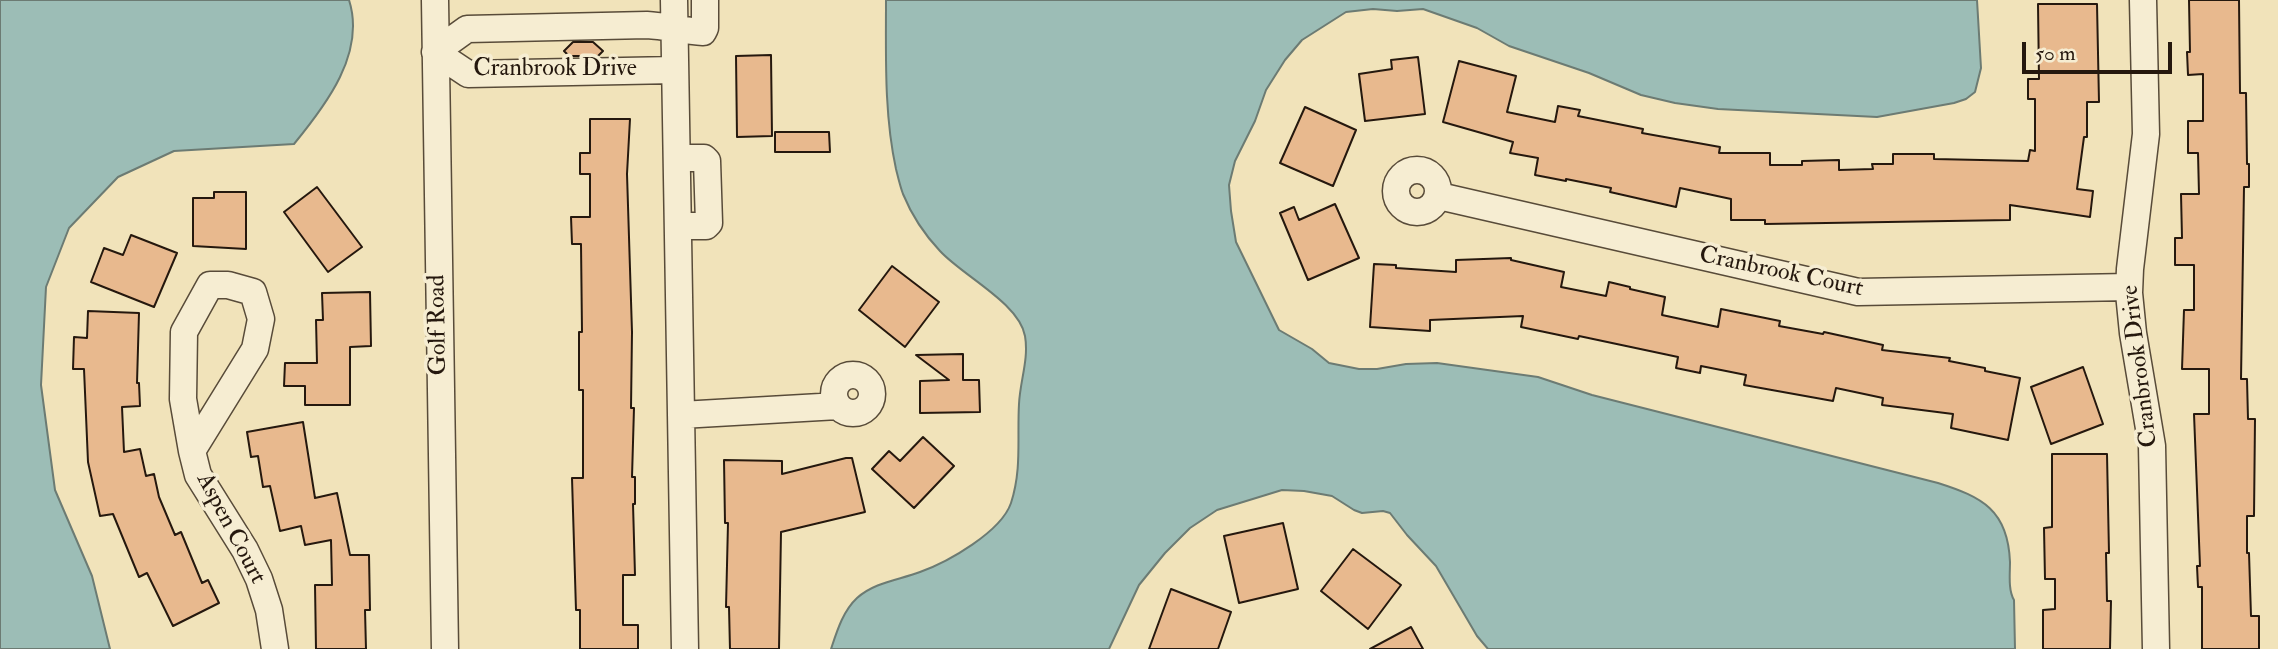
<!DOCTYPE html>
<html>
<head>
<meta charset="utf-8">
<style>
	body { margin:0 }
	#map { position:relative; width:2278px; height:649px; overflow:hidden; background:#f1e3ba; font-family:"IM FELL Double Pica",serif }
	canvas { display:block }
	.scale { position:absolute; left:2022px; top:42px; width:150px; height:32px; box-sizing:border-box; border:4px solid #25180e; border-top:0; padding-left:9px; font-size:21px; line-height:24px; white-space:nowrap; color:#25180e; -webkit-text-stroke:5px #f6edd2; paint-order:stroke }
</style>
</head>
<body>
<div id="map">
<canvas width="2278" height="649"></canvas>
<div class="scale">50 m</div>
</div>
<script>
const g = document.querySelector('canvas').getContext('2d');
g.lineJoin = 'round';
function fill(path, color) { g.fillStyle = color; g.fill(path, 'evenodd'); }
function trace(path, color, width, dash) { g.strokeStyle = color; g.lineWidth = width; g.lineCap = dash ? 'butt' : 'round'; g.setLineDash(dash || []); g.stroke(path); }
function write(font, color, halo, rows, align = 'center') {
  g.font = font + ' "IM FELL Double Pica",serif'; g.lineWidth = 7; g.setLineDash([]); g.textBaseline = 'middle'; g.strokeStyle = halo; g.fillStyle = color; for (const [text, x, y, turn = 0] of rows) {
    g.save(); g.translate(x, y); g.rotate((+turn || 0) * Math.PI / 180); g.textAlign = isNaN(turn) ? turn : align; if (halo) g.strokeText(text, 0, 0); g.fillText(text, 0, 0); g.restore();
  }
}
const water = new Path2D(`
	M0,0H349C366,53 326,105 294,144L174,151L118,177L69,228L46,287L41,385L55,490L92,576L110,649H0Z
	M886,0H1977L1981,68L1975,92L1966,99L1954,103L1877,117L1718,109L1675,103L1641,95L1589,73L1509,46L1477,28L1423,9L1397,11L1373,9L1346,12L1302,40L1285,60L1266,90L1255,121L1235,161L1229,185L1231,211L1236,242L1279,330L1312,349L1329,363L1359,369H1377L1406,364L1437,363L1538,377L1592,395L1938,483C1982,497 2008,510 2010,562C2010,574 2008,590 2014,600L2015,649H1488L1477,636L1436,566L1407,535L1390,513L1383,511L1362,513L1354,510L1332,496L1304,491L1282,490L1217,510L1190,528L1165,553L1139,585L1109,649H831C837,631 843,611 857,598C875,582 899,580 920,572C948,562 1001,532 1011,503C1022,469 1017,439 1019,404C1020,381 1029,359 1025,336C1019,303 963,276 940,251C924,234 912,216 903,194C900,186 898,177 896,169C884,114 886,56 886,0Z`);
fill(water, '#9cbdb6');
trace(water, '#6c7b73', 2);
const building = new Path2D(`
	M2189,0H2239L2240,93H2246L2247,164H2249V187H2244L2241,379H2247L2248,419H2255L2254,516H2247V553H2249L2251,616H2259V649H2202V587H2198L2197,566H2200L2194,414H2209V369H2182L2184,310H2194V265H2175V238H2182L2181,194H2199L2198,153H2188V121H2203V74L2188,75L2187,52H2190Z
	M2038,4H2097L2099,102H2087V137H2084L2077,189L2093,191L2090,217L2010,205V220L1765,224V220H1731V199L1680,188L1676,207L1610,192L1611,188L1566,179V181L1535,175L1538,158L1510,153L1513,142L1443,122L1459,61L1516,76L1507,112L1555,122L1558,106L1580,110L1578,116L1643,129L1642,133L1720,147L1719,153H1770V165H1802V161L1839,160V170L1873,169L1872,164H1893V154H1934V159L2028,161L2030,150L2035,151V99H2028V79H2039Z
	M573,42H593L603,51L598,56H569L564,51Z
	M771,55L772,136L737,137L736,56Z
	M1418,57L1425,114L1365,121L1359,74L1392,69L1391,60Z
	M1305,107L1356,130L1333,186L1280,163Z
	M590,119H630L627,174L632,332L631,408H634L632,477H635V504H633L635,575H623V625H638V649H580V610H576L572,478H583V390H579V332H582L581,244H572L571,217H590V174H580V153H590Z
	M775,132H829L830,152H775Z
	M317,187L362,247L328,272L284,212Z
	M214,192H246V249L193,246V198H214Z
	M1335,204L1359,258L1308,280L1280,213L1294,207L1299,220Z
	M131,235L177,253L154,307L91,282L104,248L123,255Z
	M1511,258V260L1564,272L1561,287L1606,296L1609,282L1630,287V289L1665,297L1662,315L1718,327L1721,309L1780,321L1779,326L1823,334L1824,332L1883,345L1882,350L1950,358L1949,361L1985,368V371L2020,378L2008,440L1951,428L1953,414L1882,405L1883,398L1836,388L1833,401L1744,385L1746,375L1701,366L1700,373L1676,368L1678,357L1579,336L1578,339L1521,327L1523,316L1430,320V331L1370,327L1374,264L1396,265V268L1456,272V260Z
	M892,266L939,302L905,347L859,310Z
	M370,292L371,346L350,347V405H305V386H284L285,363H317L316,320H323L322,293Z
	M88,311L139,313L137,383H139L140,406L122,407L124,452L140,449L146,476L154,474L159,497L175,535L181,532L202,583L208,580L219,603L173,626L147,573L139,577L113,514L100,516L88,462L84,369H73L74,337L87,338Z
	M963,354V380H979L980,412L920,413V381L949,380L916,355Z
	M2083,367L2103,424L2051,444L2031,387Z
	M303,422L315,498L337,493L350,555H369L370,610H365L366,649H316L315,585H332L331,540L305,545L301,526L280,531L270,486L263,487L258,456L251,457L247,432Z
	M923,437L954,466L914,508L872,469L889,451L900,461Z
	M2052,454H2107L2109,553H2106L2107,601H2111L2110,649H2043V610L2055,609V579H2045L2044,528L2052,527Z
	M846,458H852L865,512L781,532L779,649H730L729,607H726L728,523H725L724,460L782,461V474Z
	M1283,523L1298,589L1239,603L1224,536Z
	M1353,549L1401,585L1368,629L1321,591Z
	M1171,589L1231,612L1218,649H1149Z
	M1411,627L1423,649H1370Z`);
fill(building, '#e8b98e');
trace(building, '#25180e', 2);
const minor = new Path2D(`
	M435,0L445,649
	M674,0L685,649
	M2143,0L2146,134L2130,269L2129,293L2133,333L2152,446L2156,649
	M435,52L467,29L647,25C666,26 684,31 703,32L705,28V0
	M435,52L468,74L675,70
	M677,158H704L707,161L709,223L706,226H678
	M1396 191a21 21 0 1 1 42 0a21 21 0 1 1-42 0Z
	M1439,196L1858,292L2129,287
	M210,285H228L253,292L261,319L255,349L192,451L183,399L184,332Z
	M834 394a19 19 0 1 1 38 0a19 19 0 1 1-38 0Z
	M681,415L838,406
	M192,451L198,475L245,550L259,579L269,610L275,649`);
trace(minor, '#584b39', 29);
trace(minor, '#f6edd2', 26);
write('24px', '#25180e', '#f6edd2', [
	["Cranbrook Drive",555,70],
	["Cranbrook Court",1781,273,12],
	["Golf Road",439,325,-91],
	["Cranbrook Drive",2141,366,-97],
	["Aspen Court",230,529,62]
]);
</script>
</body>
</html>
